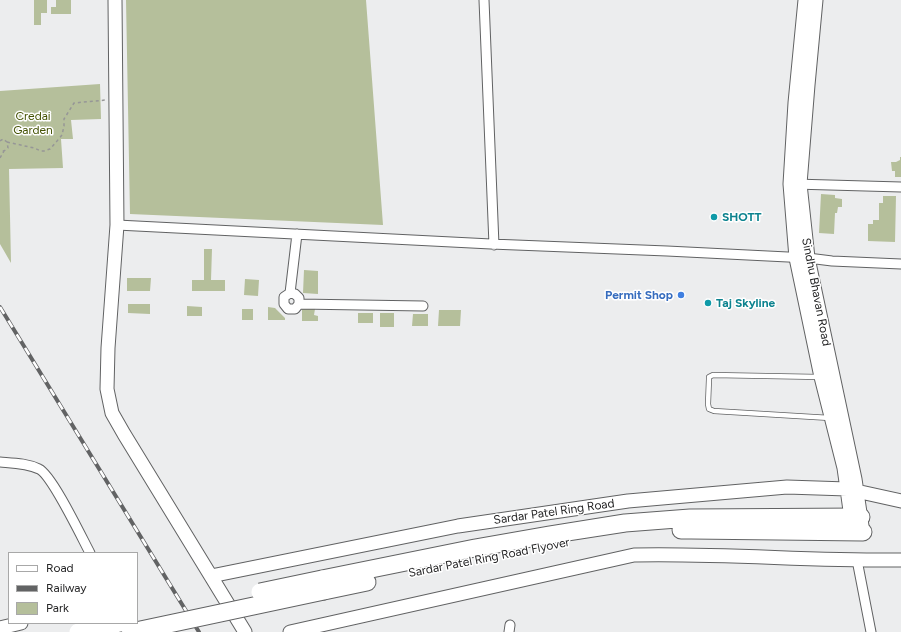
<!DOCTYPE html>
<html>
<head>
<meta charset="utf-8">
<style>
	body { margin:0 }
	#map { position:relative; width:901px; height:632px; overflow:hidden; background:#ecedee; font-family:Figtree,sans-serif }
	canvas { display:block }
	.legend { position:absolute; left:8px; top:552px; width:130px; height:72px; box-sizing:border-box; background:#fff; border:1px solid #a8a8a8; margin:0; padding:5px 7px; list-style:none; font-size:12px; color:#252526 }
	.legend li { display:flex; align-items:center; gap:8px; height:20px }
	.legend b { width:20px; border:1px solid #a8a8a8 }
</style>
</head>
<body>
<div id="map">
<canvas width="901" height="632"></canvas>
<ul class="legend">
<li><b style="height:5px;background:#fff"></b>Road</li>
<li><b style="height:5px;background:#626364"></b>Railway</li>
<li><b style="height:11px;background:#b5bf9b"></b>Park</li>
</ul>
</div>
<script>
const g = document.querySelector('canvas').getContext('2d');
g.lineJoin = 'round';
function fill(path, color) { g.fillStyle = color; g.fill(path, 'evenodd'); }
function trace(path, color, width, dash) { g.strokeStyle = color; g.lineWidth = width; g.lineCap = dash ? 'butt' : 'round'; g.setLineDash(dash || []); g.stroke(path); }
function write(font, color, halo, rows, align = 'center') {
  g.font = font + ' Figtree,sans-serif'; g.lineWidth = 3; g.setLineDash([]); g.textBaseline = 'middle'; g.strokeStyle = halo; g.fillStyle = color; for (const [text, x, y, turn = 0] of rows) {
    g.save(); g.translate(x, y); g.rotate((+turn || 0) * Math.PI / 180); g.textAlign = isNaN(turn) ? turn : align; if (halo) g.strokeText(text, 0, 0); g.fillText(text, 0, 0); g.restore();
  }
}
fill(new Path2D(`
	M34,0H47V13H41V25H34Z
	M56,0H71V14H51V7H56Z
	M126,0H366L383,225L130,214Z
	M100,84L101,119L71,120L73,139H61L63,168L9,169L11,263L0,244V91Z
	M900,157H901V177H895V171H892L891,162H896L900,160Z
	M821,194L835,195V198L842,199V207H838L837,213H835L834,234L819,233Z
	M883,196H896L895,242L868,241V224H873V220H879V203H883Z
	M204,249H212L211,280H225V291H192V280H204Z
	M304,270L318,271V294L303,293Z
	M127,278H151L150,291H127Z
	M245,279L259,280L258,296L244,295Z
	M128,304H150V314L128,313Z
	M187,306L202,307V316H187Z
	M268,307L275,308L285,318V320H268Z
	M302,308L315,309L314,315L318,316V321H302Z
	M242,309H253V320H242Z
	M439,310H461L460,326H438Z
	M358,313H373V323H358Z
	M380,313H394V327H380Z
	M413,314H428V326H412Z`), '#b5bf9b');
const lane = new Path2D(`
	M820,377L713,375L709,377V379L708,404L709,409L714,411L830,418`);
const street = new Path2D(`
	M484,0L494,245
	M794,184L901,187
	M117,225L491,244L667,251L808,258L832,261L901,264
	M290,293L295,294L299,298V304L295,309H288L284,304V297L290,293L297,234
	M299,304L423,306
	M0,462C13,463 27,463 39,469C52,475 82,538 90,553
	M857,560L871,632
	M509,632L510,625`);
const secondary = new Path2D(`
	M115,0L117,225L108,348L107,389L112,413L124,434L245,632
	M805,0L795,103L790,184L796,258L821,377L844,468L847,489L852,525
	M816,0L808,85L800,184L808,258L855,479L862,526
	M211,576L458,526L628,501L787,487L847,489L901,501
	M0,628L21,623
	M290,632L634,555C723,553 812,561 901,560`);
const highway = new Path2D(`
	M681,530H691L863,532
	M322,579L475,548L549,535L625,523L690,518L861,517
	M324,591L367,582`);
trace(lane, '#616263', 6);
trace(street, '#616263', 11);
trace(secondary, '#616263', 15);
trace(highway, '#616263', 19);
trace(new Path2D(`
	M0,141L3,139L7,142L8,148L4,151L0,150
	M7,142L34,148L41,151H44L50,149L57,141L62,135L64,126V119L74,103L106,100
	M0,158L4,151`), '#969697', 1.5, [3, 3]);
trace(lane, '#fff', 4.5);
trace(street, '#fff', 9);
trace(secondary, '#fff', 13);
trace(highway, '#fff', 17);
const rail = new Path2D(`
	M0,307L199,632`);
trace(rail, '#626364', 4);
trace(rail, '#fff', 2.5, [8]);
const highwayBridge = new Path2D(`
	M260,592L322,579
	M78,632L120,623
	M131,632L324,591`);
trace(highwayBridge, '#616263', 19, []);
trace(highwayBridge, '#fff', 17);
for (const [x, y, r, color] of [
	[714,217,4,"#0f9aa8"],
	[681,295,4,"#3f7fe0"],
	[708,303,4,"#0f9aa8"]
]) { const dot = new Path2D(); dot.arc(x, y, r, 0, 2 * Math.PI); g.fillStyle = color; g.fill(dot); trace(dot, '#fff', 1.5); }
write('12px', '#455305', '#fff', [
	["Credai",33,116],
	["Garden",33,130]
]);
write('bold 12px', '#0d838f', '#fff', [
	["SHOTT",722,217],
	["Taj Skyline",716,303]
], 'left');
write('12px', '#252526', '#fff', [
	["Sindhu Bhavan Road",816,292,79],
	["Sardar Patel Ring Road",554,512,-8],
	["Sardar Patel Ring Road Flyover",489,558,-11]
]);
write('bold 12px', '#366cbe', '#fff', [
	["Permit Shop",673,295]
], 'right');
</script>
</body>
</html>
